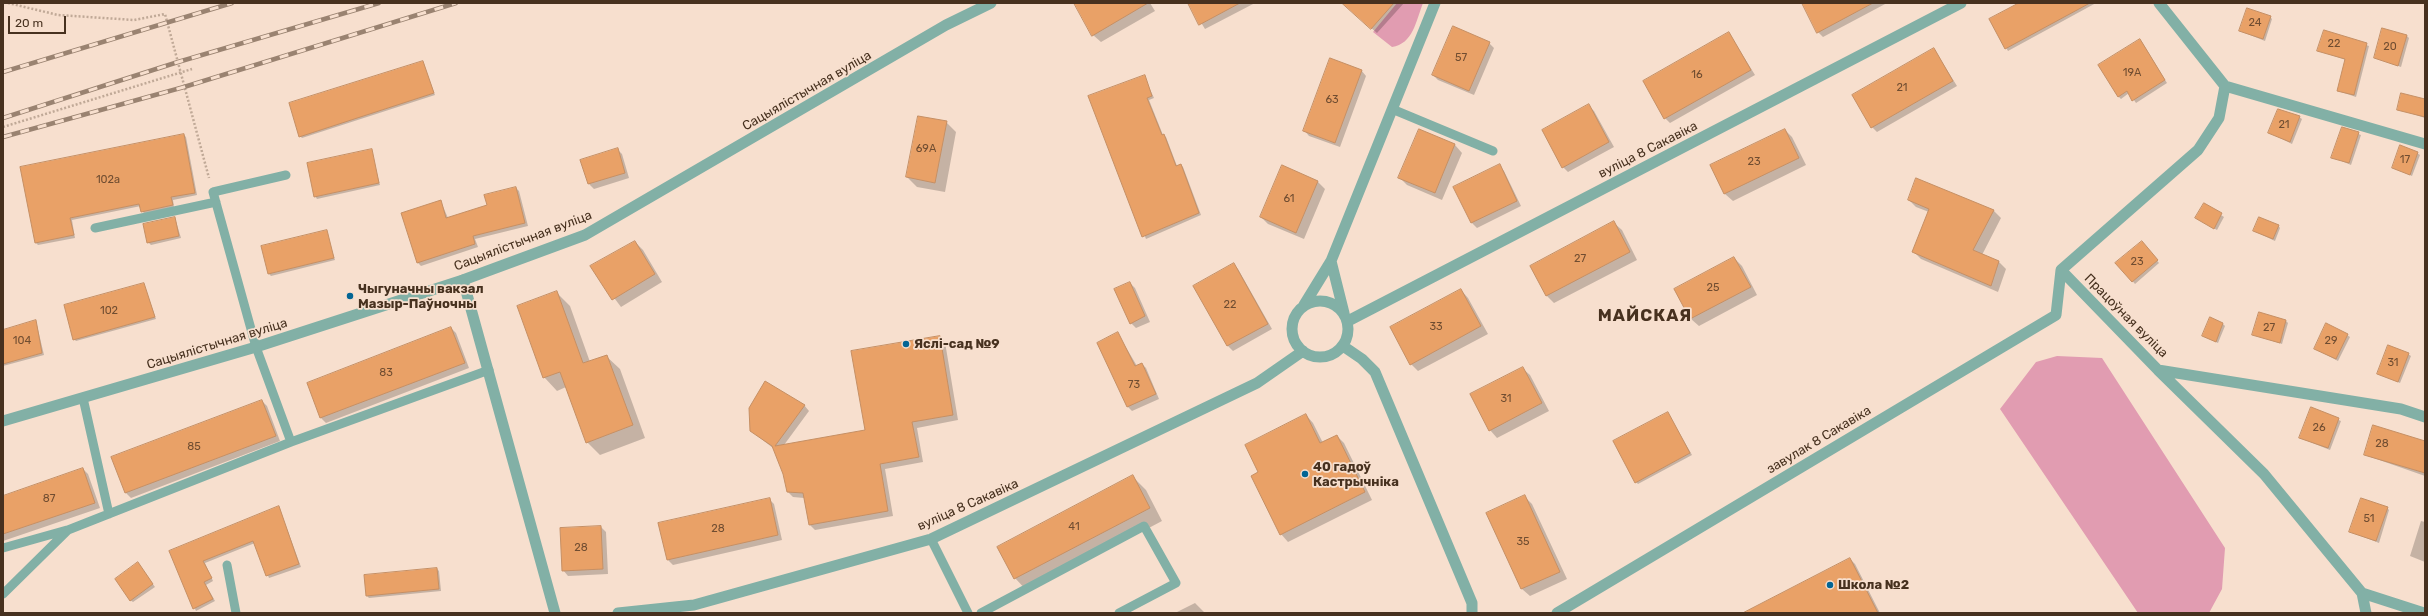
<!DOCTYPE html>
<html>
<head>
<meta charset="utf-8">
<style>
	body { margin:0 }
	#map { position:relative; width:2428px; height:616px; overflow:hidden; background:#f7dfce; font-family:Rubik,sans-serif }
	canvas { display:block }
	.frame { position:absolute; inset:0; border:4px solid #47311f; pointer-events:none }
	.scale { position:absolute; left:8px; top:16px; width:58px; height:18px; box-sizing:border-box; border:2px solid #47311f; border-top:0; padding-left:5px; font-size:12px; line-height:14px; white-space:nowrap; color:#47311f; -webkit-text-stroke:3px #f7dfce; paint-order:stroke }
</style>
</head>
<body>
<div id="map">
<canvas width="2428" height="616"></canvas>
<div class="frame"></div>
<div class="scale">20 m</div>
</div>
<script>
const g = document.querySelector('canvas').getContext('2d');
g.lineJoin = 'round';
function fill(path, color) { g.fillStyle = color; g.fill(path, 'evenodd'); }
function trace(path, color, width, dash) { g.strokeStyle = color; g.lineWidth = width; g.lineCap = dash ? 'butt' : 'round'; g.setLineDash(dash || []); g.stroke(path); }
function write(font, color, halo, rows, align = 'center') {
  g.font = font + ' Rubik,sans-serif'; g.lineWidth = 3.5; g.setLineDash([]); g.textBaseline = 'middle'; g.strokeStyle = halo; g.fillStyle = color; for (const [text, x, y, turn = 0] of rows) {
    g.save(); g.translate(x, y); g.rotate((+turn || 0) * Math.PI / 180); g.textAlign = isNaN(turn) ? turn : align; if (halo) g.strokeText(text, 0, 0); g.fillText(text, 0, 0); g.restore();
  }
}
fill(new Path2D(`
	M1397,3H1423C1416,21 1413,44 1392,47L1373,32Z
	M2057,356L2102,358L2225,548L2222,589L2209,613H2138L2000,409L2036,362Z`), '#e19cb1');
fill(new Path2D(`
	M1075,3H1150L1155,11L1101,42L1093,35Z
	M1189,3H1255L1205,29Z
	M1353,3H1404L1377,33L1355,14Z
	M1803,3H1887L1823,37L1818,32Z
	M2021,3H2096L2008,51L1990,20Z
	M2270,17L2272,19L2265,41L2240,31Z
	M2324,31L2369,46L2356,97L2338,91L2346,60L2319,51Z
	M1729,33L1755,75L1670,123L1665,118Z
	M2406,35L2409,38L2401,67L2375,58Z
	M2142,42L2167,83L2136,103L2129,93L2121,99L2118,96Z
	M1489,43L1494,48L1474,95L1438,80L1433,75Z
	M1934,49L1957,86L1877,132L1872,127Z
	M423,62L435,95L302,138L300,136Z
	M1361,70L1366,76L1340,147L1309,136L1304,130Z
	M1144,76L1154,98L1149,100L1163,135L1166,137L1177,166L1181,165L1183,167L1201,215L1146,239L1089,97Z
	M2425,100V118L2398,109Z
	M1589,106L1594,111L1614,147L1568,172L1563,167Z
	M2299,117L2302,119L2292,144L2270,133Z
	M946,122L956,132L945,192L917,187L907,177Z
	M2342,128L2361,135L2351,165L2332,157Z
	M1420,130L1455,145L1462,153L1442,200L1407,185L1399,177Z
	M1785,130L1792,137L1806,165L1733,201L1725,194L1711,166Z
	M184,135L186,137L197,195L173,200L174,207L144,214L141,206L72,220L75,238L38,245L36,243L21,168Z
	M617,149L622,154L629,178L594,189L589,184L581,161Z
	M371,150L380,185L317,199L315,196Z
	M2417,153L2420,155L2412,176L2393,168Z
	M1499,166L1504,171L1521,206L1477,228L1472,223Z
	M1282,167L1318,182L1325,189L1304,239L1268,224L1261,217Z
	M516,188L519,191L528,226L475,239L478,247L421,266L417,262L441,202L448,218L488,206Z
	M1909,200L1994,211L2001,218L1982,255L1998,261L2006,269L1998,292L1921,259L1914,252L1929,212L1916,207Z
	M2204,204L2224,217L2217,230L2197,218Z
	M175,218L181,238L151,245L148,242Z
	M1614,223L1622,230L1637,260L1554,303L1547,296L1531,266Z
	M2278,225L2280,228L2275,241L2254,231Z
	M326,231L335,260L271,276L269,274Z
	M635,242L643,250L662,282L621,307L591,267Z
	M2144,245L2159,263L2135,284L2117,263Z
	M1734,258L1742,266L1757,295L1699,326L1691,319L1676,289Z
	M1233,264L1238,269L1272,329L1233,351L1228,346L1195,286Z
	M1130,283L1135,288L1150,322L1136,328L1131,323Z
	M144,284L156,319L76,341L74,339Z
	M1461,290L1468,298L1488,334L1418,371L1411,364Z
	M556,292L570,306L590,362L606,356L620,369L645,438L600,455L587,442L566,387L557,391L544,377Z
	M36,321L44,355L3,366V331Z
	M2286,321L2288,323L2282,344L2254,335Z
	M2223,324L2225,326L2218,343L2203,336Z
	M451,328L456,333L469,368L326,423L321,418L308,384Z
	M1118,334L1137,366L1142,364L1146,368L1159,399L1132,411L1128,407L1098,344Z
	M2347,335L2350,337L2338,361L2315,349Z
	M939,337L945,342L958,420L917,428L923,462L885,469L893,516L815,530L809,524L804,498L793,497L788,492L784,474L773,448L751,431L804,405L809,411L784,445L866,431Z
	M2408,354L2411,356L2400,383L2378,374Z
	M1522,368L1530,375L1549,411L1497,438L1490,430Z
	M262,401L267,406L280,441L131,498L126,493Z
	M2311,409L2341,421L2330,450L2300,438Z
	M1668,413L1692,455L1638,484L1636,482Z
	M1306,415L1313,423L1323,443L1337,436L1344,443L1372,500L1288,542L1281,534L1260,473Z
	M2425,442V476L2365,455Z
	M83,469L88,474L100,508L3,541V497Z
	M1133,477L1146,490L1162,521L1028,592L1015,578Z
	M1525,497L1532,504L1567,579L1530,596L1522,589L1488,514Z
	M769,499L774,504L782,540L673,565L668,560Z
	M279,507L301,567L269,578L255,543L205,563L213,581L206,585L215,601L196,611L170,551Z
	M2387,508L2389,510L2379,543L2351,532Z
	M2421,521L2425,522V562L2410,556Z
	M601,527L606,532L608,574L568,576L563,570Z
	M1850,559L1855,564L1880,613H1745Z
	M140,566L155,587L133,602L130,600Z
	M437,569L439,571L441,591L369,598L367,596Z
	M1195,603L1205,613H1175Z`), '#0003');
const building = new Path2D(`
	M1074,3H1148L1092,36Z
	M1188,3H1240L1199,25Z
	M1342,3H1394L1371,29Z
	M1802,3H1873L1817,33Z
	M2019,3H2090L2005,49L1989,19Z
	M2247,8L2271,16L2263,39L2239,31Z
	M1453,26L1490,42L1469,91L1432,75Z
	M2382,28L2407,35L2398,66L2374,58Z
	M2324,30L2367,43L2354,95L2337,91L2345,59L2317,51Z
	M1729,32L1751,70L1664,119L1643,81Z
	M2140,39L2165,80L2132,101L2127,91L2118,97L2098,65Z
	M1934,48L1953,81L1871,128L1852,95Z
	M1330,58L1362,70L1335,143L1303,131Z
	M423,61L434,93L299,137L289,103Z
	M1145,75L1152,96L1147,98L1162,135L1164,134L1176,166L1181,164L1199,213L1142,237L1088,96Z
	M2401,93L2425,99V117L2397,110Z
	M1589,104L1609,142L1562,168L1542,130Z
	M2278,109L2300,116L2290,142L2268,133Z
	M918,116L947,121L935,183L906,177Z
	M2342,127L2359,132L2349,163L2331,158Z
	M1419,129L1455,144L1435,193L1398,178Z
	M1785,129L1799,158L1724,194L1710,165Z
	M184,134L195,193L171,197L173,205L141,212L139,204L70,218L74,235L35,243L20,167Z
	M2400,145L2418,152L2410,175L2392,168Z
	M618,148L625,173L588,184L580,160Z
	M372,149L379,183L314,197L307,163Z
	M1500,164L1517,201L1471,223L1453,187Z
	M1282,165L1318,181L1296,233L1260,217Z
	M1916,178L1994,210L1973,250L1999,261L1991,286L1912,252L1929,209L1908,200Z
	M516,187L525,223L473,236L475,244L417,263L401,213L441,200L446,218L487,205L484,195Z
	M2204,203L2222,213L2214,229L2195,218Z
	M175,217L179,236L147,243L143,224Z
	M2259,217L2279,225L2273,239L2253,231Z
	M1614,221L1630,252L1546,296L1530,266Z
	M327,230L334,258L268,274L261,246Z
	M635,241L655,274L612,300L590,266Z
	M2142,241L2158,260L2132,282L2115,263Z
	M1734,257L1751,287L1690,319L1674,289Z
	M1234,263L1268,324L1227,346L1193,286Z
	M1130,282L1145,316L1130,324L1114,289Z
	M144,283L155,317L73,340L64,305Z
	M1461,289L1481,326L1410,365L1390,327Z
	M557,291L583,363L607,355L633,425L586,443L560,372L543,378L517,306Z
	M2259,312L2286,320L2280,343L2252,335Z
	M2210,317L2223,323L2216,342L2202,336Z
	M36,320L42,353L3,364V330Z
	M2326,323L2348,334L2336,359L2314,349Z
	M451,327L465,363L320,418L307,383Z
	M1118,332L1135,366L1142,363L1156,394L1127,407L1097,343Z
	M940,336L953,415L912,422L919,457L880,464L888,511L809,525L803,493L787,492L783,474L772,446L750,431L749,408L765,381L805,405L775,446L865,430L851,351Z
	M2388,345L2409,353L2398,382L2377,374Z
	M1523,367L1542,403L1489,431L1470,394Z
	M262,400L276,436L125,493L111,457Z
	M2311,407L2339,418L2328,448L2299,438Z
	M1668,412L1690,453L1635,483L1613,441Z
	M1306,414L1320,443L1337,435L1365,492L1280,535L1251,476L1258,472L1245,445Z
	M2373,425L2425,441V473L2364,455Z
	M83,468L95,503L3,534V496Z
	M1133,475L1150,508L1014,579L997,547Z
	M1525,495L1560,572L1521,589L1486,513Z
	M770,498L778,535L667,560L658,523Z
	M2361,498L2388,507L2376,541L2349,532Z
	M279,506L299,564L266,576L253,541L203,561L212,578L204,582L213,599L193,609L169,551Z
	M601,526L603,569L562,571L560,528Z
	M1850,558L1878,613H1743Z
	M138,562L153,584L130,601L115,579Z
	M437,568L439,589L366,596L364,575Z`);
fill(building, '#e9a167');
trace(building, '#c58f64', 1);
trace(new Path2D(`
	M8,3L58,15L134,20L165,14L209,178
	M3,127L192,69`), '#c0a997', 2.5, [2, 2]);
trace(new Path2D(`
	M1392,109L1493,151
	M95,228L216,202
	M83,398L109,514
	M291,442L489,370
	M931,539L968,613
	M3,548L67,530
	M227,565L236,613
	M3,594L68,530L291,442L256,347L213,192L286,175
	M981,613L1144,526L1176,583L1119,613`), '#82b0a6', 9);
trace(new Path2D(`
	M2159,3L2225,86L2425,144
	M2225,86L2219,118L2198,150L2061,270L2158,370L2401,409L2425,417
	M1331,261L1344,313
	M463,280L555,613
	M1292 329a28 28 0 1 1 56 0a28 28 0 1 1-56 0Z
	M1304,305L1331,261L1435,3
	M1348,321L1961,3
	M1343,346L1362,359L1375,372L1472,603V613
	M2158,370L2264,474L2362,593L2366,613
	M2362,593L2424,613
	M618,613L694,605L931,539L1257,383L1303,351
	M1557,613L2056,315L2061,270`), '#82b0a6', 11);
trace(new Path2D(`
	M3,421L256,347L463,280L585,235L946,25L991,3`), '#82b0a6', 11);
const rail = new Path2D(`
	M3,72L232,3
	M3,118L178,62L379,3
	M3,137L184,87L456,3`);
trace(rail, '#9a8371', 4.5);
trace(rail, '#f7dfce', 3, [9]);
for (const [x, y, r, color] of [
	[350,296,4,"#036594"],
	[906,344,4,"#036594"],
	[1305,474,4,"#036594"],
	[1830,585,4,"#036594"]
]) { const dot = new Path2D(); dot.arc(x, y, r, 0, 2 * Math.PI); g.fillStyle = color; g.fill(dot); trace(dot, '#f7dfce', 1.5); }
write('11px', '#704d31', null, [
	["24",2255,23],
	["22",2334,44],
	["20",2390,47],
	["57",1461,58],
	["19А",2132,73],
	["16",1697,75],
	["21",1902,88],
	["63",1332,100],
	["21",2284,125],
	["69А",926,149],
	["17",2405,160],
	["23",1754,162],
	["102а",108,180],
	["61",1289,199],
	["27",1580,259],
	["23",2137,262],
	["25",1713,288],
	["22",1230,305],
	["102",109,311],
	["33",1436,327],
	["27",2269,328],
	["104",22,341],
	["29",2331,341],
	["31",2393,363],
	["83",386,373],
	["73",1134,385],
	["31",1506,399],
	["26",2319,428],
	["28",2382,444],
	["85",194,447],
	["87",49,499],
	["51",2369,519],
	["41",1074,527],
	["28",718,529],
	["35",1523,542],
	["28",581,548]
]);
write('13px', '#47311f', '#f7dfce', [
	["Сацыялістычная вуліца",807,91,-30],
	["вуліца 8 Сакавіка",1648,150,-27],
	["Сацыялістычная вуліца",523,241,-21],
	["Працоўная вуліца",2126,316,45],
	["Сацыялістычная вуліца",217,344,-17],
	["завулак 8 Сакавіка",1819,440,-31],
	["вуліца 8 Сакавіка",968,505,-24]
]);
write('bold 13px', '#47311f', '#f7dfce', [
	["Чыгуначны вакзал",358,289],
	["Мазыр-Паўночны",358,304],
	["Яслі-сад №9",914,344],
	["40 гадоў",1313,467],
	["Кастрычніка",1313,482],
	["Школа №2",1838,585]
], 'left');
g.letterSpacing = '1px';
write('bold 17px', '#47311f', '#f7dfce', [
	["МАЙСКАЯ",1645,316]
]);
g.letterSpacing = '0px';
</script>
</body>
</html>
